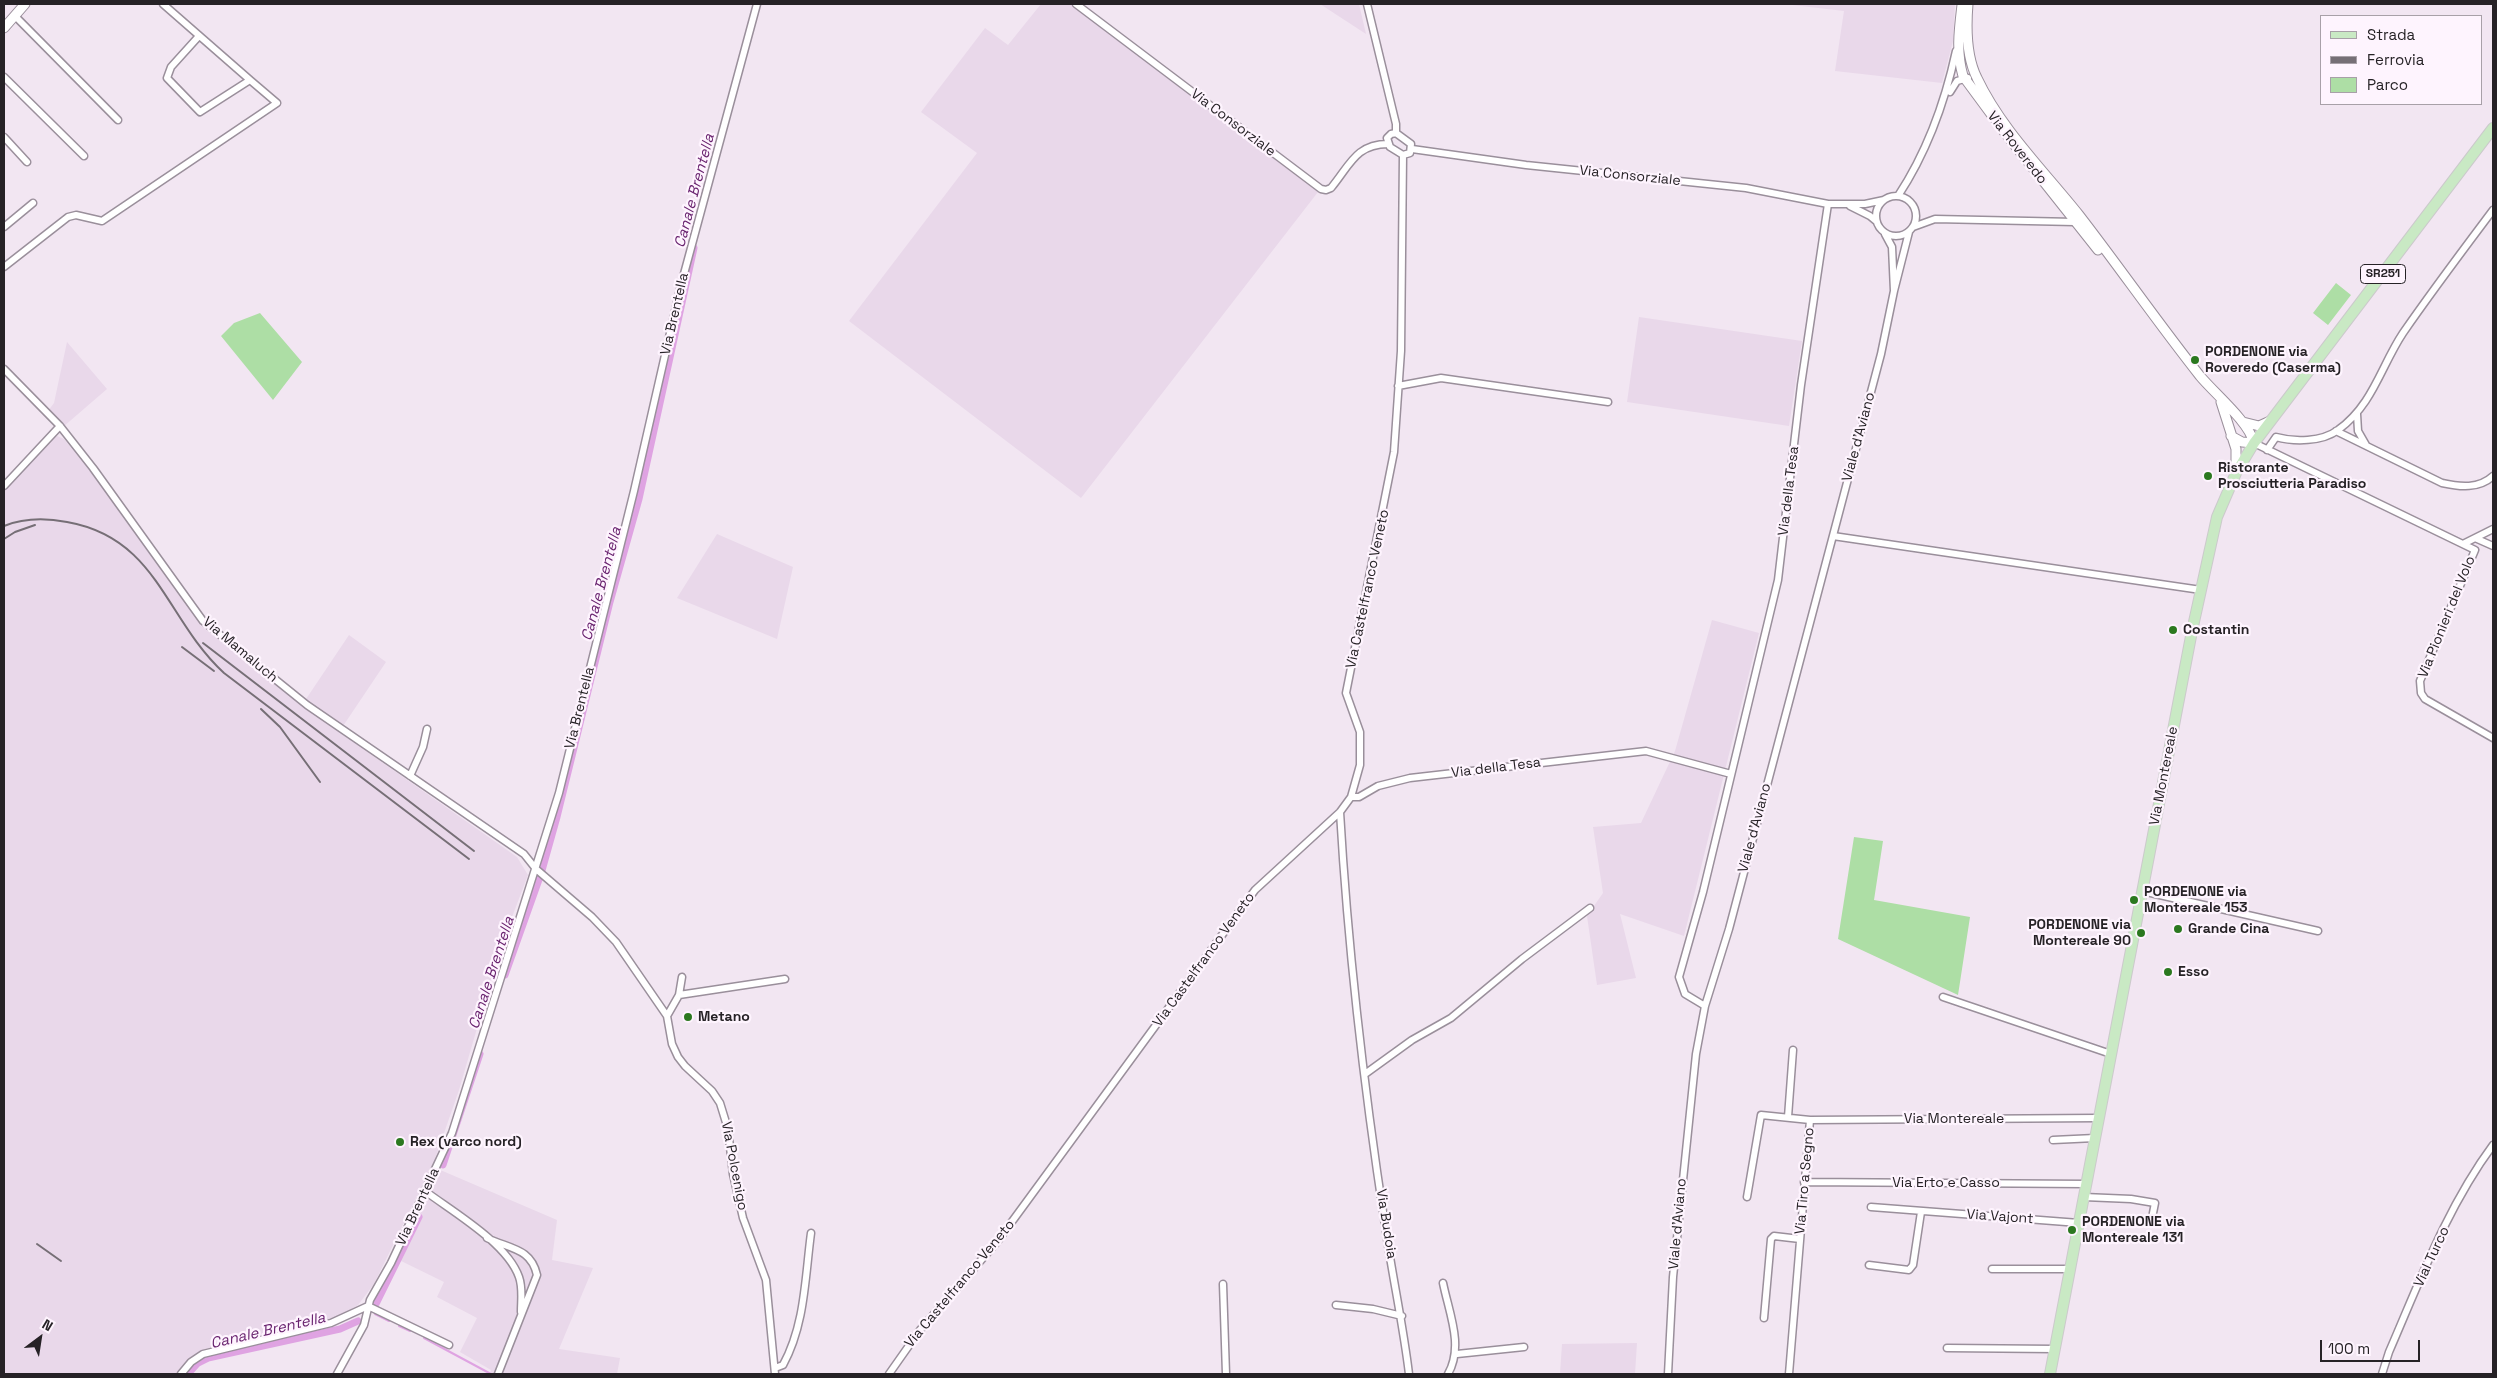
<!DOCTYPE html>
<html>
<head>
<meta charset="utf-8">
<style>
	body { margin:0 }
	#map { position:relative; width:2497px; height:1378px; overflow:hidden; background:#f2e6f2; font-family:"Space Grotesk",sans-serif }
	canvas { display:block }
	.frame { position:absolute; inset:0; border:5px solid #262226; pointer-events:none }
	.legend { position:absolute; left:2320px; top:15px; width:162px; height:90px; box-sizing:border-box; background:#fef4fe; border:1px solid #a8a0a8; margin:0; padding:6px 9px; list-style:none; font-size:15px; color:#262226 }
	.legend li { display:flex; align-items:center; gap:10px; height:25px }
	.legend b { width:25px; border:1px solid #a8a0a8 }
	.north { position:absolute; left:15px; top:1313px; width:50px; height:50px; -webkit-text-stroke:4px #fef4fe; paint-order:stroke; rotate:31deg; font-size:14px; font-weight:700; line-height:20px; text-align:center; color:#262226 }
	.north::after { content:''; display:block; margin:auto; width:18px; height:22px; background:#262226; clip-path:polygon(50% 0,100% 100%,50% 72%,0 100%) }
	.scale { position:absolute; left:2320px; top:1340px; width:100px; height:22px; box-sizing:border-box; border:2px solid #262226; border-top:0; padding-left:6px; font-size:15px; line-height:18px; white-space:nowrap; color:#262226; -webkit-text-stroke:4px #fef4fe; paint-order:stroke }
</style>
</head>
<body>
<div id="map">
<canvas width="2497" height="1378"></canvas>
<div class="frame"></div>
<ul class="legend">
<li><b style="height:6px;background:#c9e9c4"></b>Strada</li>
<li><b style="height:6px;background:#766f76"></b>Ferrovia</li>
<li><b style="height:14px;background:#addea5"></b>Parco</li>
</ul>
<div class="north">N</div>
<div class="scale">100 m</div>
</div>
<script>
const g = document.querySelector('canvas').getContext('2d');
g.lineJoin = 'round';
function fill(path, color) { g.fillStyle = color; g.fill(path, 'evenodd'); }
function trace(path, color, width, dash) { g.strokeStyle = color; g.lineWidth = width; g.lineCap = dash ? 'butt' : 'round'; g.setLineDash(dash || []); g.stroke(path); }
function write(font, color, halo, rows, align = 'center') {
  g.font = font + ' "Space Grotesk",sans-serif'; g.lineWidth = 4.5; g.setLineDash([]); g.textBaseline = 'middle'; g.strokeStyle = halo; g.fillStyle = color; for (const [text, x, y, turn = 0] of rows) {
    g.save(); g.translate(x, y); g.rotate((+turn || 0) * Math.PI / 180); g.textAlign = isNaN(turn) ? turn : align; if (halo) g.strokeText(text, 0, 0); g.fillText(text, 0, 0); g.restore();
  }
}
fill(new Path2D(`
	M1041,4H1071L1318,192L1081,498L849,321L977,153L921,112L985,28L1008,45Z
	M1320,4H1359L1366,34Z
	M1784,4H1955L1953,41L1942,83L1835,71L1844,11Z
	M1639,317L1802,341L1789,426L1627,402Z
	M67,342L107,389L63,427L48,411L54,403Z
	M57,436L64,439L90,471L201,626L302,705L349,635L386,662L339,732L517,857L528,875L501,946L459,1090L435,1159L374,1284L358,1305L338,1316L313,1324L205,1349L193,1356L177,1374H4V491L50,440Z
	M717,534L793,567L777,639L677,598Z
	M1712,620L1759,633L1684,936L1620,914L1636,978L1597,985L1587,916L1603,893L1593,827L1641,823L1675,751Z
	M438,1169L557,1220L552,1260L593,1268L559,1349L620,1358L617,1374H490L491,1370L460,1352L477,1318L437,1297L444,1282L395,1258Z
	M1637,1343L1635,1374H1560L1562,1344Z`), '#e9d8ea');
fill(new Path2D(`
	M2336,283L2351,295L2328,325L2313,313Z
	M260,313L302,362L273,400L221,336L234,323Z
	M1854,837L1883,841L1874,900L1970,917L1958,995L1838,939Z`), '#addea5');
trace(new Path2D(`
	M375,1314L389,1321
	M399,1326L410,1331
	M424,1338L491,1374`), '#dfa3e2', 2);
trace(new Path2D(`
	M505,975L541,874L557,817L610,602L639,499L694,248
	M443,1165L480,1054
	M376,1304L419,1217
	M188,1374L198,1363L208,1358L340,1329L358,1321`), '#dfa3e2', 7);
const minor = new Path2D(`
	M163,4L250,80L200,112L167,78L171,67L199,36
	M1076,4L1321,189L1326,190L1331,188C1350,165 1356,144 1388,144
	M1367,4L1396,124V133
	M15,16L118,120
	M4,77L84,156
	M1950,92L1957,81L1968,78
	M1396,133L1411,144L1410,153L1403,155L1390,147L1387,138L1391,134Z
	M4,137L27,162
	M1412,149L1526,165L1746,188L1828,204H1865L1884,200
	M1876 216a20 20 0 1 1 40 0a20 20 0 1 1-40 0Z
	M1898,196C1927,152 1945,102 1956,51
	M1850,206L1870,216L1876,221
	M4,227L33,203
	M1913,227L1935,219L2075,222
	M1885,234L1892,247L1894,291L1909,232
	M4,267L68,217L76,215L102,221L277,103L250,80
	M4,369L60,426L93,468L203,621L307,705L524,854L536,869L592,917L616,942L667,1016L672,1044L678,1057L685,1066L712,1091L720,1103L728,1129L733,1174L743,1218L766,1280L775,1374
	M1398,386L1441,378L1608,402
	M2357,414L2358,431L2366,445
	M2336,431L2442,483C2460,487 2479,489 2493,476
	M2254,443L2475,550L2420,681L2421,693L2425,699L2493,738
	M2267,450L2276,437C2294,442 2322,442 2338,430C2373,405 2381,366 2403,333C2432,291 2463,250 2493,210
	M4,486L60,426
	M1833,536L2201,590
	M2475,538L2493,546
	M2463,544L2493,529
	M410,776L423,747L427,729
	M1351,797H1359L1378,786L1410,778L1646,751L1731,774
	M1340,812C1348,950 1364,1088 1385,1225C1392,1275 1403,1324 1409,1374
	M2142,891L2318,931
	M679,995L682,977
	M1943,997L2111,1054
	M1705,1006L1685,994L1679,977L1703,892L1778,580L1801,385L1828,204
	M667,1016L679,995L785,979
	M1365,1074L1412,1040L1451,1018L1522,959L1590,908
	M1788,1117L1793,1050
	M1810,1120L2099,1118
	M2053,1140L2095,1138
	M1804,1182L2087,1184
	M425,1191C453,1212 507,1243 519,1277C523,1288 521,1300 521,1312
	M1747,1197L1761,1115L1810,1120L1789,1374
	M2084,1197L2131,1199L2155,1203L2152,1218
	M1871,1207L2079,1223
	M487,1238C510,1249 531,1248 537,1275L498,1374
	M1869,1265L1909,1270L1913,1265L1921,1212
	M1992,1269H2070
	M1443,1283C1449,1313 1464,1346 1448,1374
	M1223,1284L1226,1374
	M1336,1305L1373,1309L1402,1316
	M368,1306L449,1345
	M1764,1318L1771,1239L1774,1236L1800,1239
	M1947,1348L2055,1349
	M1457,1354L1524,1347
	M775,1368L783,1365C805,1325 805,1278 811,1233
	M181,1374L191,1362L203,1354L331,1323L368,1306
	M337,1374L364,1325L370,1300L391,1263L452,1133L559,793L634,491L681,285L757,4
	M889,1374L920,1330L997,1242L1255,890L1340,812L1351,797L1360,765V732L1346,693L1394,452L1401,351L1403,155
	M1668,1374L1673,1277L1696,1054L1705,1006L1729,929L1881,354L1894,291
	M2382,1374L2389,1352C2419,1283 2447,1207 2493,1145`);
const secondary = new Path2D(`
	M1968,4C1966,28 1966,56 1977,78C2001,129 2044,171 2079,215C2120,268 2158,323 2200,376C2215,394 2249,422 2254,443L2242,442L2231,436
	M1962,5C1959,30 1956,52 1963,76L1994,118
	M4,28L25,4
	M2002,129L2098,250
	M2221,402L2236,449V472
	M2243,422L2259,426L2270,421`);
const primary = new Path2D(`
	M2050,1374L2192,631L2217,517L2236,473L2254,443L2493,128`);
trace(minor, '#9a8f9b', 9);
trace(secondary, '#9a8f9b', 11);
trace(primary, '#cbcacb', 12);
trace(minor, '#fff', 6);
trace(secondary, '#fff', 9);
trace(primary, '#c9e9c4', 10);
trace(new Path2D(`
	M4,526C24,518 46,518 67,522C158,538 165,619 224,673L469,859
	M4,539L15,532L35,525
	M203,643L474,851
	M182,647L214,671
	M261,709L280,727L320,782
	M37,1244L61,1261`), '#766f76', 2);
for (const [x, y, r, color] of [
	[2195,360,5,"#2b781f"],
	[2208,476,5,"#2b781f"],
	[2173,630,5,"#2b781f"],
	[2134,900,5,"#2b781f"],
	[2178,929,5,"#2b781f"],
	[2141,933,5,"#2b781f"],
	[2168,972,5,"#2b781f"],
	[688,1017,5,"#2b781f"],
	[400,1142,5,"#2b781f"],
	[2072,1230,5,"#2b781f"]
]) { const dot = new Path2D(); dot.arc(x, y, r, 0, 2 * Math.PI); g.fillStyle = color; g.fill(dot); trace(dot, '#fef4fe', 2); }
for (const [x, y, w] of [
	[2383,274,45]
]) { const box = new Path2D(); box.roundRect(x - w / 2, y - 9.5, w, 19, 4); g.fillStyle = '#fef4fe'; g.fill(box); trace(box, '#262226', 1); }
write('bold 12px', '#262226', null, [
	["SR251",2383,274]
]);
write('14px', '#262226', '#fef4fe', [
	["Via Consorziale",1233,123,37],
	["Via Roveredo",2017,148,52],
	["Via Consorziale",1630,176,6],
	["Via Brentella",675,314,-77],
	["Viale d'Aviano",1859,437,-75],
	["Via della Tesa",1789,491,-83],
	["Via Castelfranco Veneto",1368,589,-78],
	["Via Pionieri del Volo",2447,617,-68],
	["Via Mamaluch",240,650,40],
	["Via Brentella",580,708,-76],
	["Via della Tesa",1496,768,-7],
	["Via Montereale",2164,776,-79],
	["Viale d'Aviano",1755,828,-75],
	["Via Castelfranco Veneto",1204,960,-54],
	["Via Montereale",1954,1119],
	["Via Polcenigo",734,1166,79],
	["Via Tiro a Segno",1805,1181,-85],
	["Via Erto e Casso",1946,1183],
	["Via Brentella",418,1207,-65],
	["Via Vajont",2000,1217,4],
	["Via Budoia",1386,1224,81],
	["Viale d'Aviano",1678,1224,-85],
	["Vial Turco",2432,1257,-65],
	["Via Castelfranco Veneto",960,1284,-50]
]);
write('bold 14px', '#262226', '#fef4fe', [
	["PORDENONE via",2205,352],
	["Roveredo (Caserma)",2205,368],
	["Ristorante",2218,468],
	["Prosciutteria Paradiso",2218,484],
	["Costantin",2183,630],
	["PORDENONE via",2144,892],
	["Montereale 153",2144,908],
	["PORDENONE via",2131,925,"right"],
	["Montereale 90",2131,941,"right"],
	["Grande Cina",2188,929],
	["Esso",2178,972],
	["Metano",698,1017],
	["Rex (varco nord)",410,1142],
	["PORDENONE via",2082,1222],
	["Montereale 131",2082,1238]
], 'left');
write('italic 15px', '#69236f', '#fef4fe', [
	["Canale Brentella",695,191,-75],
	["Canale Brentella",602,584,-75],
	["Canale Brentella",492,973,-72],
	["Canale Brentella",268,1331,-13]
]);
</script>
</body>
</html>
